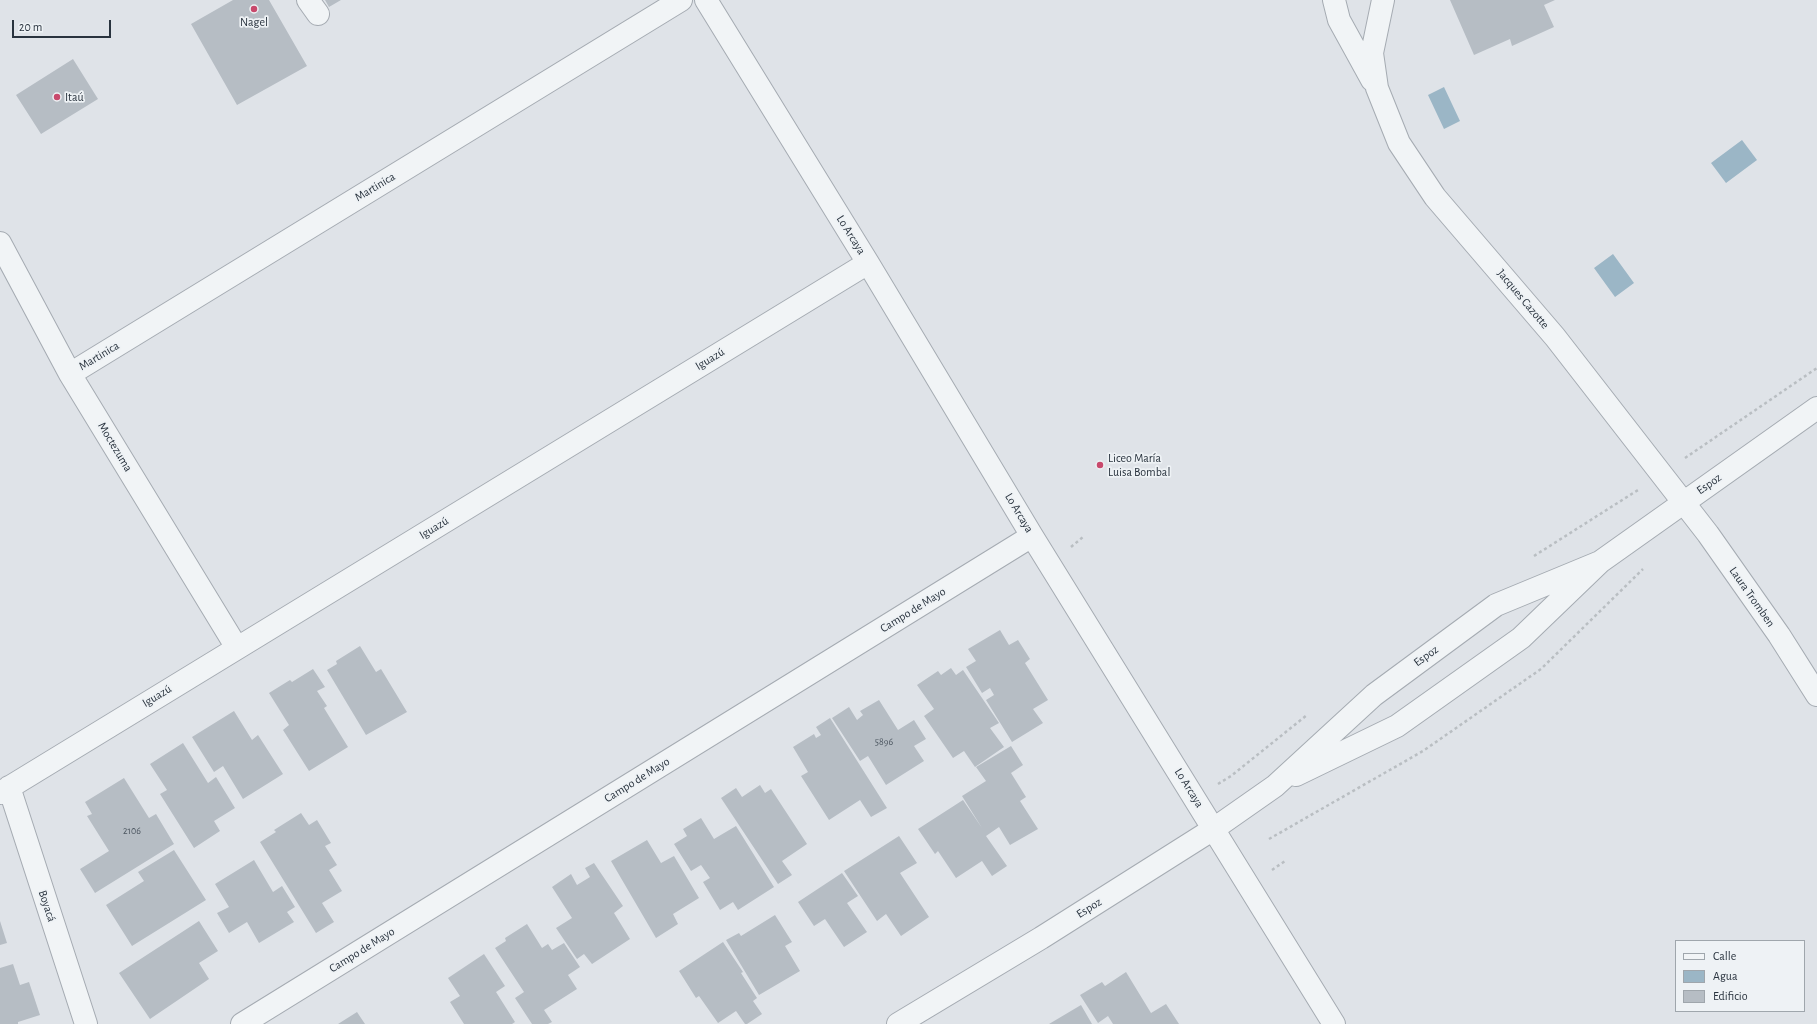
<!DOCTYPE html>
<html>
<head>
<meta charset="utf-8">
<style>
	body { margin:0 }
	#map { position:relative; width:1817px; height:1024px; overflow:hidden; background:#dfe3e8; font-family:"Alegreya Sans",sans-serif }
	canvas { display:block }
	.legend { position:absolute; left:1675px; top:940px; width:130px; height:72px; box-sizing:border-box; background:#eef2f5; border:1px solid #9fa6ac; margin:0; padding:5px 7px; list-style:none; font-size:12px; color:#29333e }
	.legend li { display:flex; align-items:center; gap:8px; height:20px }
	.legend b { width:20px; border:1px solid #9fa6ac }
	.scale { position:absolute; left:12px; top:20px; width:99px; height:18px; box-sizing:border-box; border:2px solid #29333e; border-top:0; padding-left:5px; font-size:12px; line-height:14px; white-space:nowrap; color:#29333e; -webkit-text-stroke:3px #eef2f5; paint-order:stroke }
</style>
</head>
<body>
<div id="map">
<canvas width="1817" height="1024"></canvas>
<ul class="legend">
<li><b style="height:5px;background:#f1f4f6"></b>Calle</li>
<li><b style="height:11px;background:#9bb6c6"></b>Agua</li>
<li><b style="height:11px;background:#b6bdc4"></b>Edificio</li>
</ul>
<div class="scale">20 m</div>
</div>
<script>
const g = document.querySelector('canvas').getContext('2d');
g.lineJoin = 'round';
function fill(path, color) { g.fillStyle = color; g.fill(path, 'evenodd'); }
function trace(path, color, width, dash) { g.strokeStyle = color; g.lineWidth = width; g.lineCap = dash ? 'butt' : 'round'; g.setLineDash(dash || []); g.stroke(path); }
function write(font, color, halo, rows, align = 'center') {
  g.font = font + ' "Alegreya Sans",sans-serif'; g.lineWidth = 3.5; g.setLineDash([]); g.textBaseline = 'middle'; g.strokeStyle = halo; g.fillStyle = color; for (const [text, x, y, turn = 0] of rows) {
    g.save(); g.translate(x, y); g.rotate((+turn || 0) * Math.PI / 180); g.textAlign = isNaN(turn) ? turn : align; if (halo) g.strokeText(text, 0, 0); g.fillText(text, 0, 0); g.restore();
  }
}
fill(new Path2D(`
	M1444,87L1460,121L1444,129L1428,95Z
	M1742,140L1757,160L1726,183L1711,163Z
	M1613,254L1634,283L1615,297L1594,268Z`), '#9bb6c6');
fill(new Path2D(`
	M233,0H269L307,66L237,105L191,24Z
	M325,0H341L329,7Z
	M1450,0H1555L1544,5L1554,27L1512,46L1510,39L1474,55Z
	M73,59L98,99L41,134L16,95Z
	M1000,630L1009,645L1018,640L1030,659L1025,663L1048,700L1033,709L1043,723L1012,742L986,700L994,695L990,688L982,693L966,667L976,661L968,649Z
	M360,646L376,672L381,669L407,712L366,735L327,670L337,664L336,661Z
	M951,668L956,675L963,670L999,723L990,728L1004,747L975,767L964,751L953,758L924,716L934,709L917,685L938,671L941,675Z
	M313,669L325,687L317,691L327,706L324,708L348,747L309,771L283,730L289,725L269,693L290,680L292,682Z
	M879,700L898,730L914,720L926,739L914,746L924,761L886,785L868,756L860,761L832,718L849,707L857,720L863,715L860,711Z
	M234,711L252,740L258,735L283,774L243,799L223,766L214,772L192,737Z
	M830,718L887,808L871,817L860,800L829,820L801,776L808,772L793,747L814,734L816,738L821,735L816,727Z
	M183,743L208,783L216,777L235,808L214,821L220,831L194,848L160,794L167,790L150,764Z
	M1011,746L1023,765L1011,773L1026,797L1020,801L1038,829L1010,845L999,827L986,836L1007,866L992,876L982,861L956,878L938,851L935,854L918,829L963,800L982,828L962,796L986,781L976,767Z
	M124,778L149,818L156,814L174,844L95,893L80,869L109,851L87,816L92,814L85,802Z
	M760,785L765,793L771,789L807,844L782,861L792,875L778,884L721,798L736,788L742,797Z
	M301,813L309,825L317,820L331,843L325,846L337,865L329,870L342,891L322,903L334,922L316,933L260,842L276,832L274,830Z
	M701,818L714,839L736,826L774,887L738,910L733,902L720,910L703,882L710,878L701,865L691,871L674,844L687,836L683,829Z
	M899,836L917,863L900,873L929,917L901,936L886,914L877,921L844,871Z
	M647,840L661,863L674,856L699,898L673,914L678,924L656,938L611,861Z
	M174,850L206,900L132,946L106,905L144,881L138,872Z
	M254,860L273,892L282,886L295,907L287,912L294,922L259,943L247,922L229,933L217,913L229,907L215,884Z
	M594,863L623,906L614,913L630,939L592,964L584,954L577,959L556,928L572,918L552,887L571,874L577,885L590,877L585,868Z
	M842,873L858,896L847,903L867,932L844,947L825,919L814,926L798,902Z
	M775,915L792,942L785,946L800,971L759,995L726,940L739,933L741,936Z
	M0,921L7,943L0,945Z
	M199,921L218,951L199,963L209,979L150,1019L119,973Z
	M527,924L542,948L548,944L552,950L564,943L580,967L568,975L577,989L544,1010L552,1022L548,1024H532L515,998L524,992L495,948L506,941L505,938Z
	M723,942L743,972L741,973L757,998L753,1001L762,1014L747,1024H745L736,1011L718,1023L699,996L696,998L679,971Z
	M484,954L505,986L496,992L515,1022L512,1024H464L450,1002L460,996L448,978Z
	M13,964L20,985L29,982L40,1015L18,1022V1024H0V968Z
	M1126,972L1151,1013L1166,1004L1179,1024H1113L1108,1016L1098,1023L1080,995L1102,982L1105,986Z
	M1081,1005L1092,1024H1049Z
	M357,1012L365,1024H338Z`), '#b6bdc4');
const minor = new Path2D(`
	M308,0L318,14
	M706,0L868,263L1032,536L1334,1024
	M1334,0L1339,20L1372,80
	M1383,0L1372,53L1377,88L1399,143L1435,197L1555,337L1708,534L1779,635L1817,695
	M0,243L70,374L237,648
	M70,374L681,0
	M1296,775L1397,726L1521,638L1600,562L1817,408
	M9,787L86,1024
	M0,793L868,263
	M242,1024L1032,536
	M898,1024L1041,938L1215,828L1275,786L1374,695L1496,605L1600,562`);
trace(minor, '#a5abb2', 24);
trace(new Path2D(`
	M1685,458L1817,368
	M1071,547L1083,537
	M1534,556L1638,490
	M1218,784L1231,776L1307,715
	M1269,839L1423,751L1541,669L1643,569
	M1272,870L1285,861`), '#b9bec2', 2.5, [3, 3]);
trace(minor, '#f1f4f6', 22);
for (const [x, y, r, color] of [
	[254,9,4,"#c8496c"],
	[57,97,4,"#c8496c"],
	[1100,465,4,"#c8496c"]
]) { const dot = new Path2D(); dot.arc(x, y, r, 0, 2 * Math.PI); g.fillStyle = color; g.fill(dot); trace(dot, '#eef2f5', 1.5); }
write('10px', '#4c5660', null, [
	["5896",884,742],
	["2106",132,831]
]);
write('12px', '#29333e', '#eef2f5', [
	["Nagel",254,22,"center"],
	["Itaú",65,97],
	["Liceo María",1108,458],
	["Luisa Bombal",1108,472]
], 'left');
write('12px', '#29333e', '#eef2f5', [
	["Martinica",375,187,-31],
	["Lo Arcaya",851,235,58],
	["Jacques Cazotte",1523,299,50],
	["Martinica",99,356,-31],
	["Iguazú",710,359,-31],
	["Moctezuma",115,447,59],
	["Espoz",1709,484,-35],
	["Lo Arcaya",1019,513,59],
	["Iguazú",434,528,-31],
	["Laura Tromben",1752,597,55],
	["Campo de Mayo",913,610,-32],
	["Espoz",1426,656,-36],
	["Iguazú",157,696,-31],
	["Campo de Mayo",637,780,-32],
	["Lo Arcaya",1189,788,58],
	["Boyacá",47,906,72],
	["Espoz",1089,908,-32],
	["Campo de Mayo",362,950,-32]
]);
</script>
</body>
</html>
